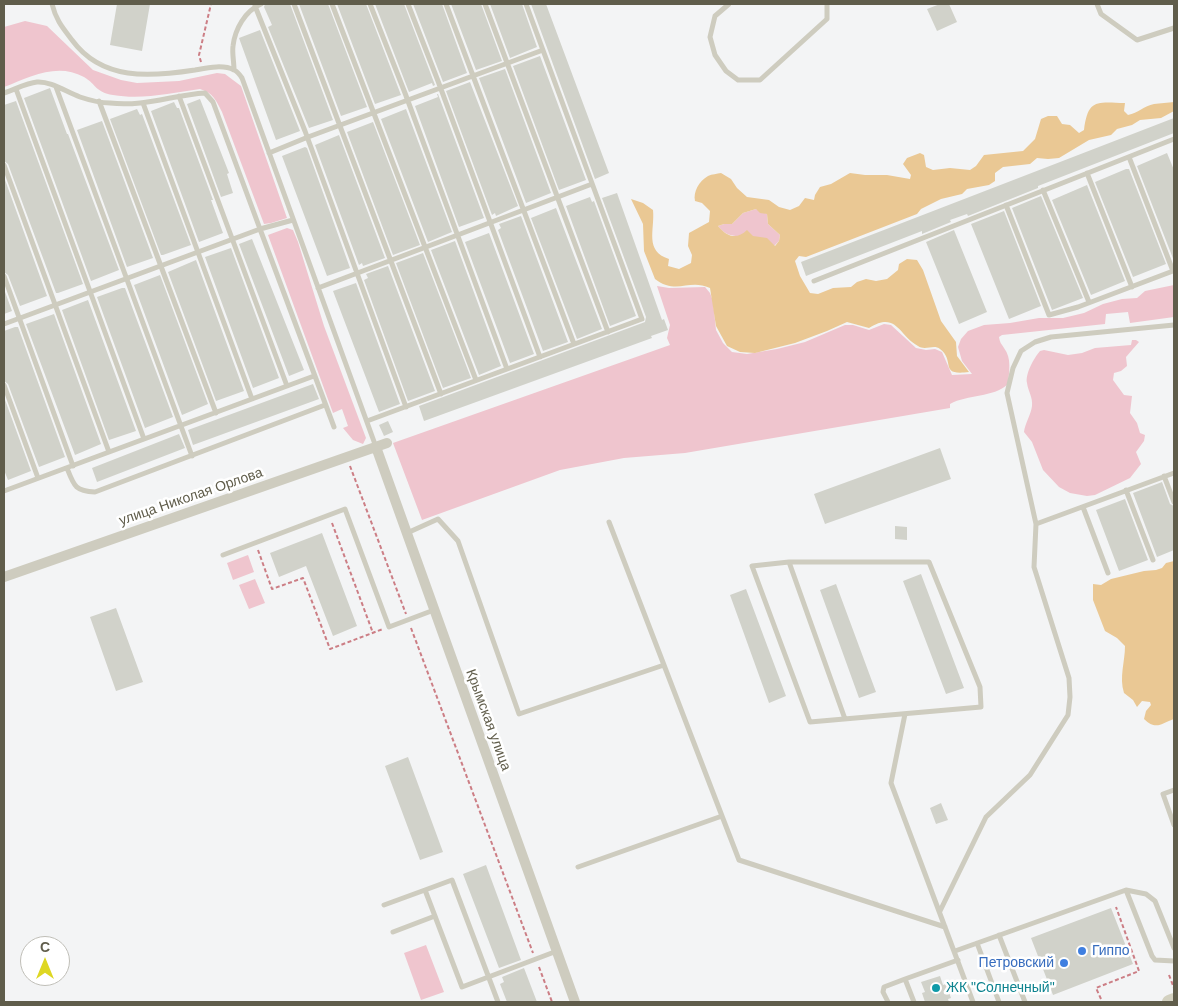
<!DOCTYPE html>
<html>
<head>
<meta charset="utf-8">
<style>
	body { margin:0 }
	#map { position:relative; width:1178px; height:1006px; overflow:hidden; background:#f3f4f5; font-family:Arial,sans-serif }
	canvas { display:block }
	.frame { position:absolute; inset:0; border:5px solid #605d4b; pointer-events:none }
	.north { position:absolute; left:20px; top:936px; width:50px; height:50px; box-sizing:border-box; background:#fff; border:1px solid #bfbeb7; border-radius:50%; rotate:0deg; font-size:14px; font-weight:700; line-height:20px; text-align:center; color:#605d4b }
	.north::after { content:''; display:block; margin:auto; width:18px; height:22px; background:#ded723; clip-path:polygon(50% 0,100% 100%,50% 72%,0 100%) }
</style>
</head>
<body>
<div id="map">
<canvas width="1178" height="1006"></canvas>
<div class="frame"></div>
<div class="north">С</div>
</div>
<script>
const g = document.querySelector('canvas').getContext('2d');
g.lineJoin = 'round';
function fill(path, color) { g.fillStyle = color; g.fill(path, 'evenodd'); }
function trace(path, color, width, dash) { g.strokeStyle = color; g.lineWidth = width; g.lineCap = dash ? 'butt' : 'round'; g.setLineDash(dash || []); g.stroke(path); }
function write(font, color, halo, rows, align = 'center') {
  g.font = font + ' Arial,sans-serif'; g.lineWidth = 5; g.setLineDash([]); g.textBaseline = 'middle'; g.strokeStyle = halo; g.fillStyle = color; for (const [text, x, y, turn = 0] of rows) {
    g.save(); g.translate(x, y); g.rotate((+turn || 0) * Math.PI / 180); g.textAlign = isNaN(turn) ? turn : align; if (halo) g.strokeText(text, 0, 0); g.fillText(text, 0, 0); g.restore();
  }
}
fill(new Path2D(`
	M25,21L47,26L93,70L121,80L137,83L179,81L217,73L225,74L241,86L287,218L271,223L264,224L222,112C216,100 213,93 200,89C171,93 142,100 113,95C95,92 97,85 84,77C57,62 30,77 4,87V27Z
	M756,209L767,214L768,224L780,235L779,241L774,246C770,243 765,239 760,238C743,233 730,242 718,226L724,224H732L743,213Z
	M287,228L293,230L298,242L324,326L366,438L363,444L353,440L343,428L348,426L342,409L333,413L268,235Z
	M1174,285V317L1130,323L1128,312L1106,314L1105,324L1002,335L999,337C1000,343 1001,343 1004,348C1012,358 1009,372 1008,384C993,398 968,394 950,404V408L685,453L624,458L560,470L422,520L393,443L670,345L667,338L670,325L657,286L669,288L705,287L710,293L713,301L716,330L723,343L732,352L747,354L777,349L805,342L845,325H853L869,330L884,324L891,325L916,348L926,350L935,349L942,352L952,375L972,374L962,361L958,347L961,339L968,331L984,325L1010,323L1039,318H1063L1084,313L1103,304L1122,299L1137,298L1145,291Z
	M1132,340H1136L1139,342L1126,357L1127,366L1121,371L1114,373L1113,380L1124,395L1132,396L1130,413L1137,423L1140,433L1145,435L1144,441L1136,452L1141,464L1130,478L1095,495L1087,496L1070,493L1059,487L1043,470L1032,442L1024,432C1025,423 1031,415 1032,406C1033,397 1028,391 1027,383C1025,374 1034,358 1040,351L1044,350L1068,355L1082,353L1095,348L1131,345Z
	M248,555L254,572L233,580L227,563Z
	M255,579L265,603L249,609L239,585Z
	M426,945L444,992L421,1000L404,953Z`), '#efc5ce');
fill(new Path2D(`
	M1174,102V111L1161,118L1140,120L1132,125L1117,129L1111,135L1089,140L1059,158L1048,159L1037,158L1030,164L1003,167L995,173V181L989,185L967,189L962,194L941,199L921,209L917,214L806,257L799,256L795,261L800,276L810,293L818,294L833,288L851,287L857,282L866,279L876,281L887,279L898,270L899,264L907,259L917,260L923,270L941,321L956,342L957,356L969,372C938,376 956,361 940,349C934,344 925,351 918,346C898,335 897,311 869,328L847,322L827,331L795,343L755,353L740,352L727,346L716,326L710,288C692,280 682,290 666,285C662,284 658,281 655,279L644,251L643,224L631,199L643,203L653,210C655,230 644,251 669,259L668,266L679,269L691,263L692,255L688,246L689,233L709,222L710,211L702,203L695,201C693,192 699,181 708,176C712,174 717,174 721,173L731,179L737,188L747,197L769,200L779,207L790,210L799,206L805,198L814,200L815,195L820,187L831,184L850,173L865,175H887L910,179L911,175L903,164L907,158L920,153L924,155L926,167L933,170L950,168L970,170L976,166L984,155L1023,151L1035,139L1041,119L1048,116H1057L1062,124L1070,125L1079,133L1084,130C1088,99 1096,102 1125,103L1124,111L1128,115C1138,113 1144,106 1154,104C1160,103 1168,103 1174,102ZM756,209L760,213L767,214L768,224L780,235L779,241L775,246L767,238L753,236L747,230C737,240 727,237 718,226L724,224H732L743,213Z
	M1174,561V719C1162,723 1156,731 1144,719L1146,711L1151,705L1150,702L1142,701L1137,707L1133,700L1124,693C1119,677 1125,662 1125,646L1117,638L1105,631L1093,600V584L1101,585L1111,579L1144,571L1156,570L1162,568L1166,563Z`), '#eac894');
fill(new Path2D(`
	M117,4H150L142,51L110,45Z
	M265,4H290L333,120L309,128L268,27L272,25L264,7Z
	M299,4H328L367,107L341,116Z
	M337,4H366L401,95L375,104Z
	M375,4H404L435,85L433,86L432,83L409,92Z
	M413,4H442L467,73L443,82Z
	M451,4H481L502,61L476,70Z
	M490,4H522L537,47L510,58Z
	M531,4H546L609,173L595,179Z
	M940,4H949L957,22L937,31L927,9Z
	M260,30L300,131L276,140L239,38Z
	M540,56L586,180L559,190L513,66Z
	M505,69L551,193L526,203L479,78Z
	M470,82L518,206L496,216L495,213L492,215L446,91Z
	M50,88L67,134H68L119,270L91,281L24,98Z
	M437,94H438L484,218L459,227L415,106L438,97Z
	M200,99L229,173L227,174L233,193L221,197L187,104Z
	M16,101L83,284L58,293H56L8,164L4,161V105Z
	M174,102L177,108H179L213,200H211L223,233L199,242L151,111Z
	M137,109L140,115L142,114L191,245L163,255H161L110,119Z
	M406,109L452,232L428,242L381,119Z
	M1174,118V133L1038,186V188L968,216L967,214L950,220L951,222L922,234V231L806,276L801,262Z
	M102,121L153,258L127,267L77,130Z
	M373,122L420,245L393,255L347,132Z
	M339,135L385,258L363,266L362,263L359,265L315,145Z
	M305,147L307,148L350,268L327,276L282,156Z
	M1167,153L1174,170V261L1137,166Z
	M1126,169H1129L1166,264L1133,277L1095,182Z
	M4,177L47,296L20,306L8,275L4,272Z
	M1087,185L1125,281L1091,295L1052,200Z
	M617,193L662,320L664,319L668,330L651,336L652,338L424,421L419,406L645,322L646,317L602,198Z
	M1041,196L1083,298L1052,310L1012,208Z
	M590,197L592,202L594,201L636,316L610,326L566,206Z
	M556,208L602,329L577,339L531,218Z
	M1004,211L1041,306L1009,319L971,224Z
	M521,216L568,342L543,351L498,230L501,228L499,224Z
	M954,230L987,312L959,324L926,242Z
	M489,233L534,354L510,363L465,242Z
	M252,239L304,370L289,376L239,244Z
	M455,241L501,366L479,375L431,250Z
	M231,248L279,378L253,388L205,257Z
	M423,253L471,378L443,388L396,263Z
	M196,260L244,391L216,401L168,272Z
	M388,266L435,391L408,401L364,280L368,278L366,274Z
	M160,275L208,404L182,415L134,285Z
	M356,283L400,404L379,412L333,291Z
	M122,288H125L173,417L145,428L97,297Z
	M4,289L12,311L4,314Z
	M88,300L136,431L109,440L62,310Z
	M54,314L101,444L75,455L26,324Z
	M15,327H18L65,457L39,467L8,384L4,381V331Z
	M313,384L319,399L193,445L188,430Z
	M4,397L31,471L8,480L4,470Z
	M388,421L393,432L384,436L379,425Z
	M179,434L185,448L97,482L92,468Z
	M940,448L951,479L825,524L814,494Z
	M1162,482L1170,504L1174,506V550L1157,557L1133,493Z
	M1125,499L1148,560L1119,571L1096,510Z
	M895,526L907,527V540L895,539Z
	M322,533L357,626L333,636L306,566L279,577L270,553Z
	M921,574L964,688L946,694L903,581Z
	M836,584L876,692L859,698L820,590Z
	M746,589L786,696L769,703L730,595Z
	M116,608L143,682L116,691L90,617Z
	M408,757L443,852L420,860L385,766Z
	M941,803L948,820L936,824L930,808Z
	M486,865L521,960L499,968L463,874Z
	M1111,908L1133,964L1053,995L1031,938Z
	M524,968L537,1002H507L500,984L504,982L502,977Z
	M940,976L943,985L946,984L951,998L948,999L949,1002H925L922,993L925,992L921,982Z`), '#d1d2ca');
trace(new Path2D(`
	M201,62L199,55L211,4
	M350,466L406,614
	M332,523L373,633
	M258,550L272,589L303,578L330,649L383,629
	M411,628L533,953
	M539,967L552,1002
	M1169,975L1174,988
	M1101,999L1096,988L1139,971L1116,907`), '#cc7e85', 2, [4, 2.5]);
trace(new Path2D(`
	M52,4C56,20 62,27 72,40C102,81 150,77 195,70C206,68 223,64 234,70C237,71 240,75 242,78L376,447
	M294,4L441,394
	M332,4L476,380
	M370,4L405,93L507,369
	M408,4L438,81L540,357
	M446,4L574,344
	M485,4L608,332
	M729,4L715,16L710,37L715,55L726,71L738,80H760L827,19V4
	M1097,4L1101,14L1137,40L1174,28
	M255,6L305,131L406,407
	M234,70C234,62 232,53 233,46C235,29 245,11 261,4
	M56,87L192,456
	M16,89L144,439
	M4,93C14,90 26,83 37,82C51,81 66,92 80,97C89,100 100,103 110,103C144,107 173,95 205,93L213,102L260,229L293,220
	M179,96L287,386
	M99,101L216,413
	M143,103L252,399
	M269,153L308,137L543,50
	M1129,157L1173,271L1174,270
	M4,165L109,452
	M1087,173L1132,287
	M1043,190L1089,302
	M1006,205L1049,315L1078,307L1173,271
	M4,276L73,466
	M814,281L1174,139
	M318,288L592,184
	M4,324L260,229L334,427
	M4,385L38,478
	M367,421L642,319L526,4
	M67,468C74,486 75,491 95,492L325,405
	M1164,476L1174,502
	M1126,490L1153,560
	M4,491L314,376
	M1083,507L1108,573
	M1036,524L1174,473
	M407,533L438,519L458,541L519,714L664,665
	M223,555L345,509L389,627L434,610
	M789,562H929L980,687L981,707L810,722L752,566Z
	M789,562L845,719
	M905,714L891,783L973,1002
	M1174,790L1163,794L1174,825
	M722,816L739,860L945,927
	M578,867L722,816L609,522
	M1126,890L1152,956L1155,960L1174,961
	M384,905L425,890
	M940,911L986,817L1030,775L1068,715L1070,697L1069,678L1034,567L1036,524L1007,393L1013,368L1021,351L1035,342L1051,337L1174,325
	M393,932L435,916
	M999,935L1025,1002
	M977,943L999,1002
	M955,951L1126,890L1146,894L1155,901L1174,948
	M498,1002L452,880L425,890L462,987L557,951
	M888,1002L883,992L884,987L905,979
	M914,1002L905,979L958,960`), '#ceccbf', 5);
trace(new Path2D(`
	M376,447L575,1002
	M4,577L387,443`), '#ceccbf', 10);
trace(new Path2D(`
	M1169,1002L1174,1000`), '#d3d1c0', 14);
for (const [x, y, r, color] of [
	[1082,951,5,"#3f7fe0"],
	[1064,963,5,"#3f7fe0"],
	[936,988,5,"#0f9aa8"]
]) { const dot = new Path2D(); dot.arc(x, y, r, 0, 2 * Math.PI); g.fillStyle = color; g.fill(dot); trace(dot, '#fff', 2); }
write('14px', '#605d4b', '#fff', [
	["улица Николая Орлова",191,497,-19],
	["Крымская улица",488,720,70]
]);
write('14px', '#366cbe', '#fff', [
	["Гиппо",1092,951],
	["Петровский",1054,963,"right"]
], 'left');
write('14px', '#0d838f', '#fff', [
	["ЖК \"Солнечный\"",946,988]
], 'left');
</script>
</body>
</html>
